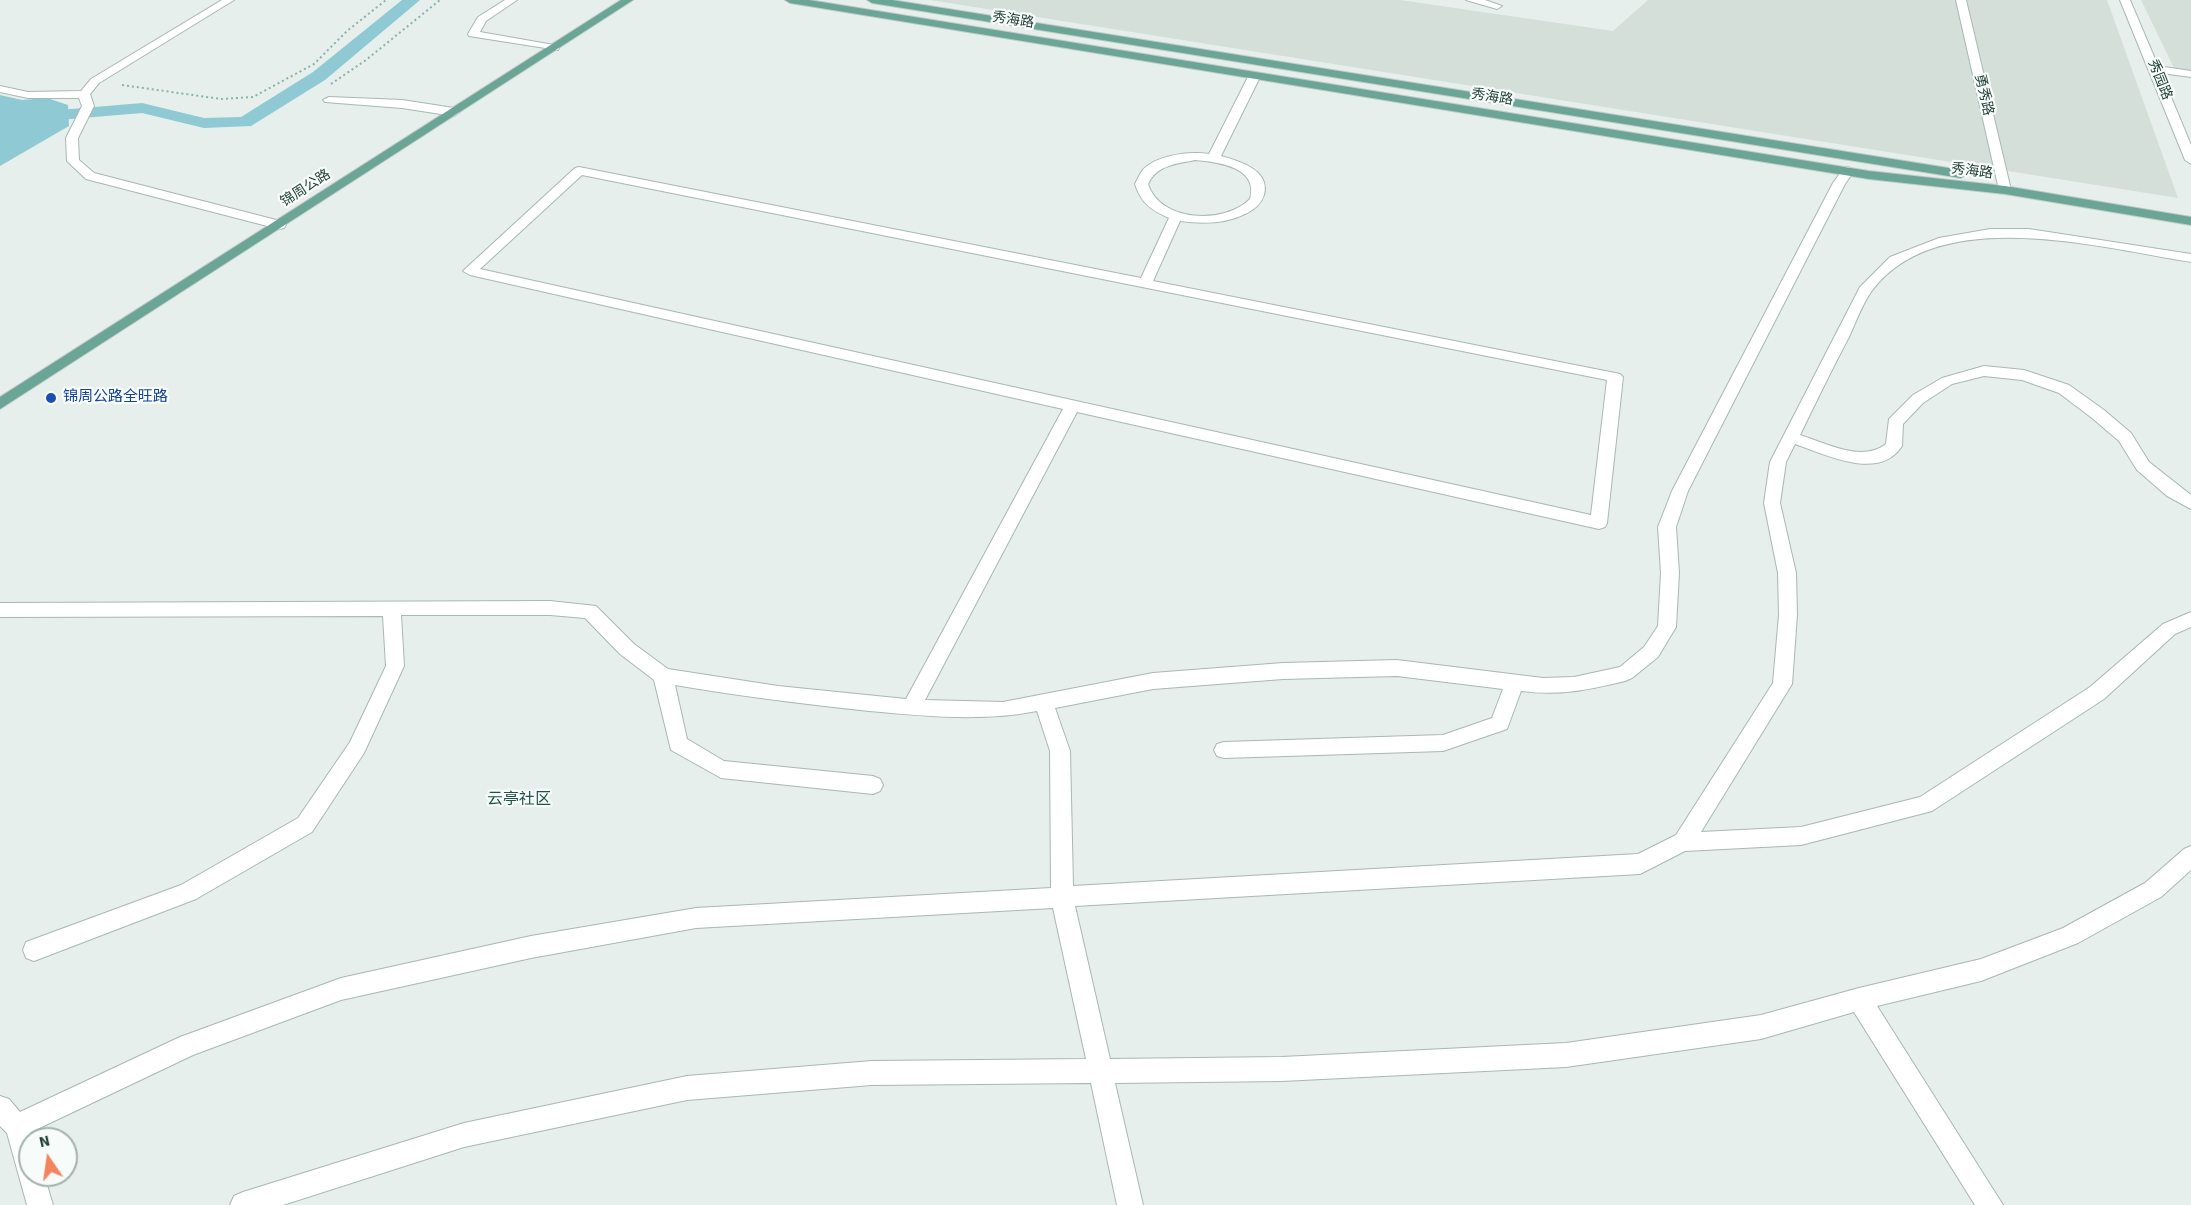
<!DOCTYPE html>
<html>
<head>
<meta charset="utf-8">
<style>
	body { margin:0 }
	#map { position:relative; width:2191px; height:1205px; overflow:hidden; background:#e6efeb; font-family:"Source Sans 3",sans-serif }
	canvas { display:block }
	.north { position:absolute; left:18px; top:1127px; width:60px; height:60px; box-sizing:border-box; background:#f7fbf9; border:2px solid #a3b1ad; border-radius:50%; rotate:347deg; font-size:16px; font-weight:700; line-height:24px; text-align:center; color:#24423a }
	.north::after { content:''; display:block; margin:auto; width:21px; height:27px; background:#f4845f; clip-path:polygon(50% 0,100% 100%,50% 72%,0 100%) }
</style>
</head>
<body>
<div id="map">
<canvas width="2191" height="1205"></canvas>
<div class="north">N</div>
</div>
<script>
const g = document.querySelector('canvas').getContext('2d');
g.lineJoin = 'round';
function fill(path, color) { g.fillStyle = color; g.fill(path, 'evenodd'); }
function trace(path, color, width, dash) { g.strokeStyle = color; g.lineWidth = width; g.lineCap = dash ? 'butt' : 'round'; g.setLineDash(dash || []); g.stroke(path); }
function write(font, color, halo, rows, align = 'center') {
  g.font = font + ' "Source Sans 3","Noto Sans SC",sans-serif'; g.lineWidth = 4.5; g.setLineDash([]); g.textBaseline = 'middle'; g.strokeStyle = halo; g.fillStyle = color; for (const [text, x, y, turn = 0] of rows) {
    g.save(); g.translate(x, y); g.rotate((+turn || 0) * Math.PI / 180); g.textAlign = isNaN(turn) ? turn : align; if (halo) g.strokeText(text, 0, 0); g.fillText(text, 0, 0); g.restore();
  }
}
fill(new Path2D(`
	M930,0H1400L1613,31L1648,0H2107L2178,198Z
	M2141,0H2191V73L2175,70Z`), '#d4dfda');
fill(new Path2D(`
	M0,95L22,100L47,98L68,105L69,126L0,166Z`), '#8ec9d4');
fill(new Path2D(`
	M402,0H420L325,80L251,126L204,128L142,113L0,125V115L142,103L204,118L241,117L313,72Z`), '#8ec9d4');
const minor = new Path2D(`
	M222,0H234L99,83L90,94L94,106L78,138L79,160L94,173L284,222L286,225L284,228L279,229L86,179L67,161L66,138L82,106L79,98H28L0,92V86L28,92L81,91L91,79Z
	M505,0H517L486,21L480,32L554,45L559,48L558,50L469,36L468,34L478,17Z
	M1466,0H1485L1502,6L1497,9Z
	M1956,0H1966L2011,190L2010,193L2005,194L1999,190Z
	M2120,0H2130L2158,66L2191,71V77L2161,73L2191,145V164L2185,160Z
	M1255,72L1261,75L1221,156C1239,161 1271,170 1264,195C1261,204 1254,210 1245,214C1225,224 1202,224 1180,221L1153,281L1620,374L1623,377L1607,523L1605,527L1599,529L1077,412L925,700L1003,702L1153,673L1283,663L1397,660L1543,678L1574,677L1620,667L1644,647L1658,626L1661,573L1658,527L1672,491L1833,183L1844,168L1848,167L1854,171L1845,184L1688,491L1676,527L1679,573L1676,627L1658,657L1632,678L1625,681C1587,690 1561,696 1521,691L1507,729L1443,751L1224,758L1217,756L1214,750L1217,744L1224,742L1443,735L1492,718L1503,689L1397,676L1283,679L1153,689L1055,708L1070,751L1073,886L1638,854L1676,835L1773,683L1779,615L1778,573L1764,503L1770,462L1860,287L1890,257L1939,238L1990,229H2029L2191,254V262C2100,248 1936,202 1871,292C1862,305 1856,322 1849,337C1832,369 1816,402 1800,435C1826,443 1861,463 1886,444L1889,419L1913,395L1942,378L1984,366L2024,370L2069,385L2104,410L2131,433L2149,462L2191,495V509L2167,496L2137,470L2119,441L2092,418L2059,393L2022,380L1984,376L1952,384L1923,403L1903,424L1902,446C1879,482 1825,454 1795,444L1786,462L1780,503L1796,573L1797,615L1792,684L1701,832L1801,827L1920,797L2090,687L2163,624L2191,612V627L2175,634L2104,699L1932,811L1801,845L1685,851L1640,874L1075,906L1110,1059L1282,1057L1566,1043L1761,1015L1859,988L1981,959L2063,928L2145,883L2184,849L2191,846V870L2161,897L2078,943L1981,981L1877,1006L2003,1205H1975L1854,1012L1761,1039L1566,1067L1282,1081L1115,1083L1143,1205H1117L1091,1083L872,1085L687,1100L464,1147L283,1205H230L234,1196L243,1192L464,1123L687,1076L872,1061L1086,1059L1053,908L696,928L531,958L341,1000L193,1055L31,1132L33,1139H30V1175H44L53,1205H27L7,1133L0,1126V1096L9,1099L20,1112L180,1037L341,978L531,936L696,908L1051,888L1050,751L1037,711C982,722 924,716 869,711C804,704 739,696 675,685L687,739L724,761L873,776L880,779L883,785L880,791L873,794L721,778L671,750L654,680L620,654L585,618L550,615H401L404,666L364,753L312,832L196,899L34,961L26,958L23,950L26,942L181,885L298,818L350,742L386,666L383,616L0,617V603L550,601L596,606L634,644L668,669L778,686L906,699L1063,409L470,275L463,271L575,168L579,167L1141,278L1169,218C1151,210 1141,203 1135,184C1137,180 1139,175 1142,171C1155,155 1190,151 1209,154L1249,75ZM1195,160C1218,162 1259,167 1250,199C1224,225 1160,222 1148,184C1157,165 1176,164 1195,160ZM582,175L1607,380L1591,515L480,269Z
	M329,97L402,100L454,108L460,112L454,116L402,108L325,102L323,100Z`);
const major = new Path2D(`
	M621,0H633L0,409V397Z
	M785,0H809L1869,171L2005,186L2191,217V225L2005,194L1869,179L790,3Z
	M867,0H892L1961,170L1967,174L1961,178L872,3Z`);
trace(minor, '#a8b8b2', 2);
trace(major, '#c2cac8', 2);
trace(new Path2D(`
	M331,84L366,60L440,0
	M122,85L221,99L253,97L314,64L347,31L386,0`), '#86b3a5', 2, [2, 3]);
fill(minor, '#fff');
fill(major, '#6aa596');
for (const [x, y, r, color] of [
	[51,398,6,"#1a4fb4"]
]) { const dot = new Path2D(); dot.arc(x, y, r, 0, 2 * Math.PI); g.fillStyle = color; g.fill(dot); trace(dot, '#f7fbf9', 2); }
write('14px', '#24423a', '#f7fbf9', [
	["秀海路",1013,21,9],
	["秀园路",2159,80,68],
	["勇秀路",1983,95,77],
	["秀海路",1492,98,9],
	["秀海路",1972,172,7],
	["锦周公路",306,189,-33]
]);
write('15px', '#164399', '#f7fbf9', [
	["锦周公路全旺路",63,398]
], 'left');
write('16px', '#1f5548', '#f7fbf9', [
	["云亭社区",519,800]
]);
</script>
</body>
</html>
